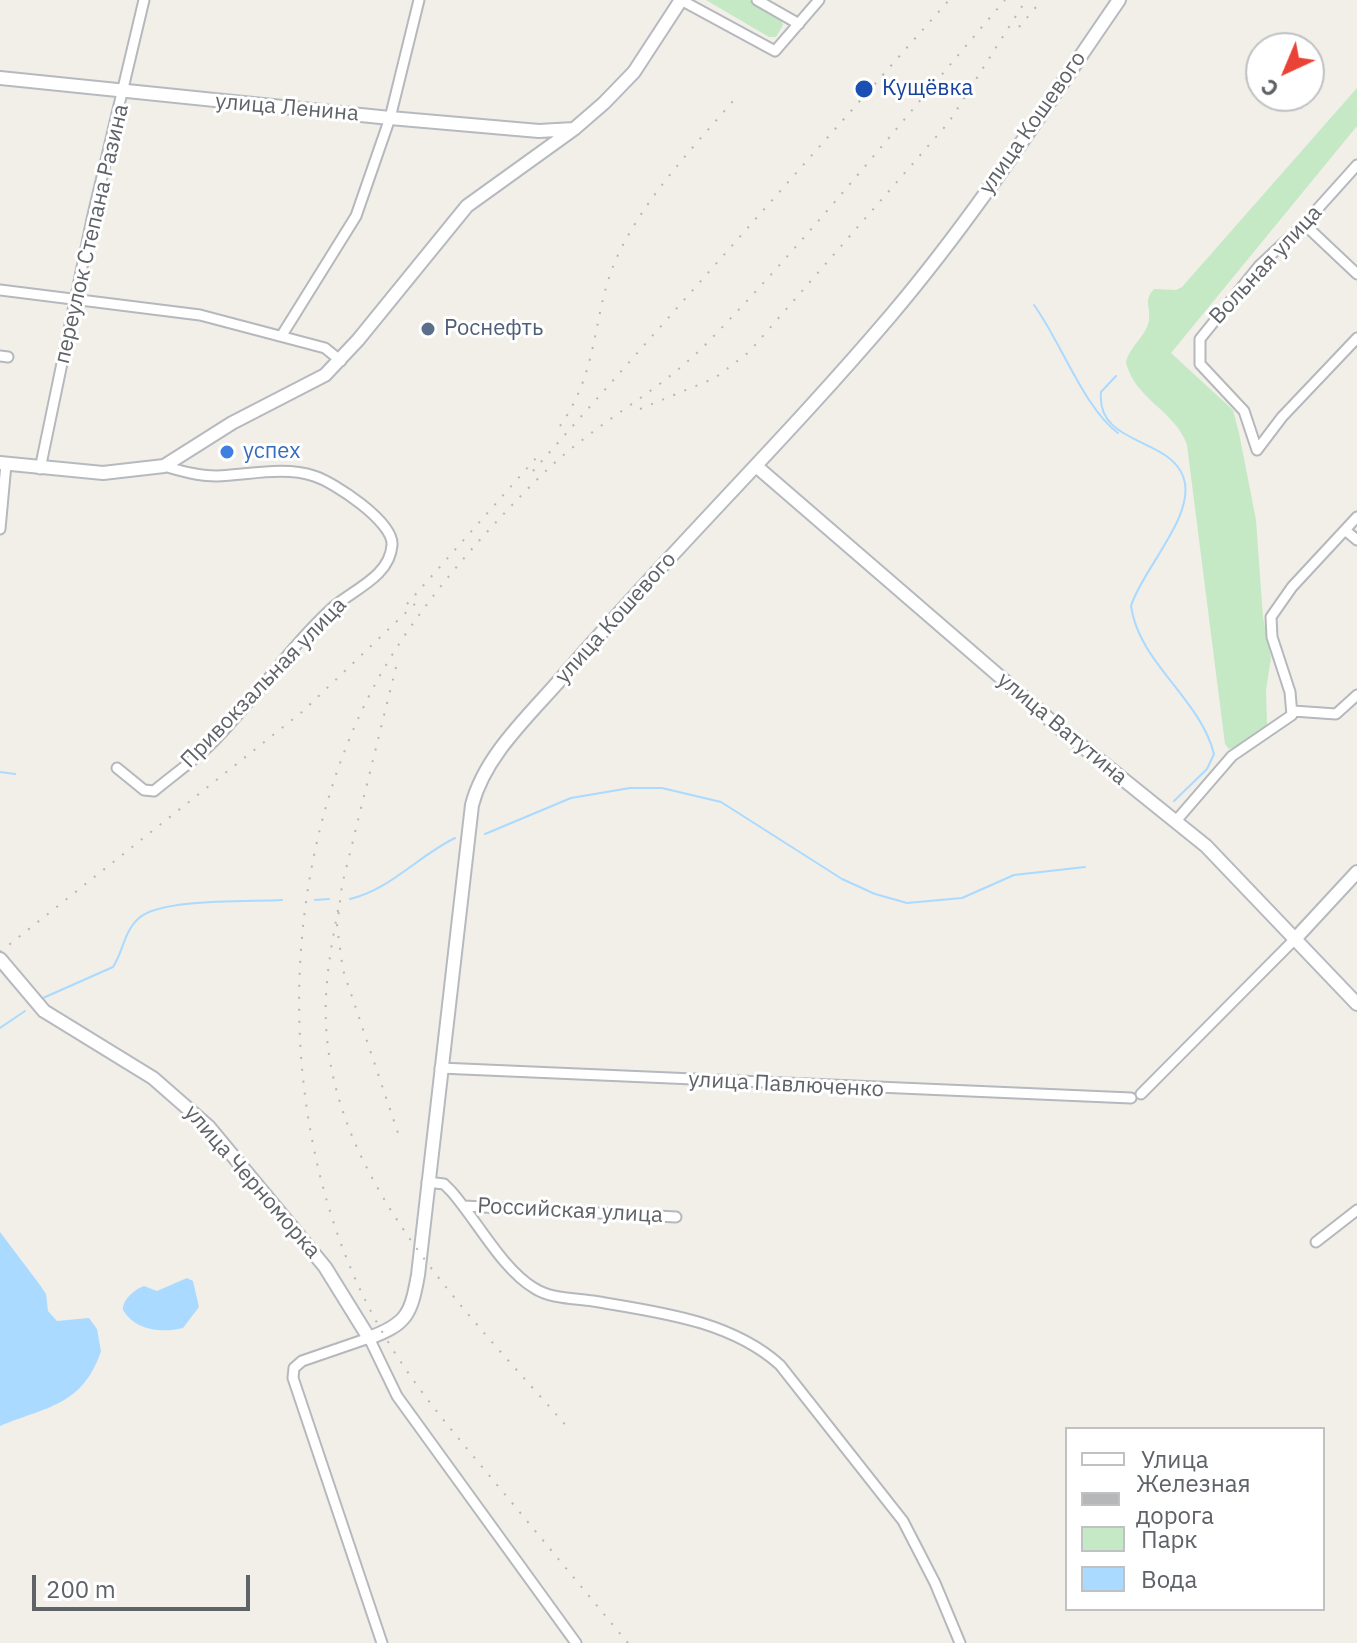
<!DOCTYPE html>
<html>
<head>
<meta charset="utf-8">
<style>
	body { margin:0 }
	#map { position:relative; width:1357px; height:1643px; overflow:hidden; background:#f1efe8; font-family:"IBM Plex Sans",sans-serif }
	canvas { display:block }
	.legend { position:absolute; left:1065px; top:1427px; width:260px; height:184px; box-sizing:border-box; background:#fff; border:2px solid #bfc1c3; margin:0; padding:10px 14px; list-style:none; font-size:24px; color:#5f6368 }
	.legend li { display:flex; align-items:center; gap:16px; height:40px }
	.legend b { width:40px; border:2px solid #bfc1c3 }
	.north { position:absolute; left:1245px; top:32px; width:80px; height:80px; box-sizing:border-box; background:#fff; border:2px solid #bfc1c3; border-radius:50%; rotate:224deg; font-size:22px; font-weight:700; line-height:32px; text-align:center; color:#5f6368 }
	.north::after { content:''; display:block; margin:auto; width:28px; height:36px; background:#ea4335; clip-path:polygon(50% 0,100% 100%,50% 72%,0 100%) }
	.scale { position:absolute; left:32px; top:1575px; width:218px; height:36px; box-sizing:border-box; border:4px solid #5f6368; border-top:0; padding-left:10px; font-size:24px; line-height:28px; white-space:nowrap; color:#5f6368; -webkit-text-stroke:6px #fff; paint-order:stroke }
</style>
</head>
<body>
<div id="map">
<canvas width="1357" height="1643"></canvas>
<ul class="legend">
<li><b style="height:10px;background:#fff"></b>Улица</li>
<li><b style="height:10px;background:#b6b7b8"></b>Железная дорога</li>
<li><b style="height:22px;background:#c5e8c5"></b>Парк</li>
<li><b style="height:22px;background:#aadaff"></b>Вода</li>
</ul>
<div class="north">С</div>
<div class="scale">200 m</div>
</div>
<script>
const g = document.querySelector('canvas').getContext('2d');
g.lineJoin = 'round';
function fill(path, color) { g.fillStyle = color; g.fill(path, 'evenodd'); }
function trace(path, color, width, dash) { g.strokeStyle = color; g.lineWidth = width; g.lineCap = dash ? 'butt' : 'round'; g.setLineDash(dash || []); g.stroke(path); }
function write(font, color, halo, rows, align = 'center') {
  g.font = font + ' "IBM Plex Sans",sans-serif'; g.lineWidth = 6; g.setLineDash([]); g.textBaseline = 'middle'; g.strokeStyle = halo; g.fillStyle = color; for (const [text, x, y, turn = 0] of rows) {
    g.save(); g.translate(x, y); g.rotate((+turn || 0) * Math.PI / 180); g.textAlign = isNaN(turn) ? turn : align; if (halo) g.strokeText(text, 0, 0); g.fillText(text, 0, 0); g.restore();
  }
}
fill(new Path2D(`
	M706,0H749L781,18L783,25L776,37H769Z
	M1357,88V126L1171,353L1233,410L1239,433L1256,520L1263,617L1271,658L1266,690L1267,725L1246,743L1229,749L1225,744L1187,445C1176,411 1134,399 1126,362C1130,346 1147,335 1149,320C1151,307 1143,301 1154,289L1176,290L1182,287Z`), '#c5e8c5');
fill(new Path2D(`
	M0,1232L40,1285L46,1294L48,1311L57,1321L89,1318L97,1329L101,1351C83,1406 45,1407 0,1426Z
	M187,1278L193,1281L199,1307L183,1328C161,1333 136,1331 123,1310C122,1300 135,1289 144,1286L157,1291Z`), '#aadaff');
trace(new Path2D(`
	M1034,305C1061,342 1084,408 1118,433
	M1116,376L1101,392C1096,445 1168,437 1183,476C1198,514 1142,569 1131,606C1139,663 1200,698 1214,754L1207,769L1174,801
	M0,772L15,774
	M485,834L571,798L630,788H662L721,802L842,879L875,894L907,903L962,898L1014,875L1085,867
	M350,899C391,889 418,856 455,838
	M315,900L329,899
	M43,998L113,967C123,952 124,931 139,918C161,898 250,902 282,900
	M0,1028L25,1011`), '#aadaff', 2);
const street = new Path2D(`
	M681,0L775,51L819,0
	M757,0L799,24
	M1304,224L1357,274
	M0,290L200,315L325,348L341,361
	M282,335L356,216L390,118L419,0
	M0,356L8,357
	M1257,450L1244,411L1200,364V339L1259,266L1304,224L1357,165
	M1257,450L1282,417L1357,338
	M40,469L92,219L144,0
	M0,529L6,464
	M1345,530L1357,540
	M1293,711L1336,714L1357,695
	M117,768L144,790L154,791C172,776 193,761 210,745C253,702 287,650 331,609C352,590 390,577 392,545C394,522 334,482 314,476C284,466 248,475 217,476C198,476 181,471 164,466
	M1175,822L1232,756L1292,715L1290,692L1272,637L1271,617L1292,587L1357,517
	M440,1068L1131,1098
	M1141,1094L1295,939
	M427,1182L444,1184L451,1191C476,1219 502,1269 534,1288C551,1299 573,1298 593,1301C657,1312 730,1320 780,1365L903,1521L935,1583L960,1643
	M464,1206L676,1217
	M1316,1242L1357,1210
	M382,1643L293,1378L294,1368L302,1361L369,1338L397,1396L576,1643`);
const secondary = new Path2D(`
	M0,78L390,118L539,131L574,129
	M0,463L103,473L164,466L232,423L325,375L358,340L467,206L574,129L604,103L634,72L681,0
	M756,466L1057,726L1206,846L1357,1004
	M1295,939L1357,872
	M0,959L44,1011L153,1078L209,1127L325,1267L369,1338C407,1324 411,1314 418,1275L472,805C485,754 532,713 566,673C671,551 787,438 892,314C975,216 1046,106 1119,0`);
trace(street, '#b5b8bc', 13);
trace(secondary, '#b6babf', 16);
trace(street, '#fff', 9);
trace(secondary, '#fff', 12);
trace(new Path2D(`
	M1019,27L1042,0
	M640,409L715,378L749,352L949,122L1026,0
	M560,426C601,367 591,315 617,257C646,195 695,146 739,94
	M533,471L949,0
	M407,604L537,457
	M396,667L342,885L337,926L343,970L398,1133
	M338,910C331,947 324,986 326,1025C334,1184 470,1315 569,1429
	M0,952L302,712L419,600
	M628,1643C583,1589 538,1534 493,1480C454,1433 415,1388 384,1335C269,1139 271,855 389,660C423,604 469,550 514,503C535,481 557,459 581,441C625,406 666,385 708,342C813,234 907,114 1005,0`), '#b6b7b8', 2, [2, 10]);
for (const [x, y, r, color] of [
	[864,89,10,"#1a4fb4"],
	[428,329,8,"#5c6f8a"],
	[227,452,8,"#3f7fe0"]
]) { const dot = new Path2D(); dot.arc(x, y, r, 0, 2 * Math.PI); g.fillStyle = color; g.fill(dot); trace(dot, '#fff', 3); }
write('22px', '#164399', '#fff', [
	["Кущёвка",882,89]
], 'left');
write('22px', '#5f6368', '#fff', [
	["улица Ленина",287,108,5],
	["улица Кошевого",1033,123,-55],
	["переулок Степана Разина",92,234,-77],
	["Вольная улица",1266,265,-47],
	["улица Кошевого",616,618,-48],
	["Привокзальная улица",264,683,-46],
	["улица Ватутина",1062,729,40],
	["улица Павлюченко",786,1085,3],
	["улица Черноморка",252,1182,49],
	["Российская улица",570,1211,3]
]);
write('22px', '#4e5e75', '#fff', [
	["Роснефть",444,329]
], 'left');
write('22px', '#366cbe', '#fff', [
	["успех",243,452]
], 'left');
</script>
</body>
</html>
